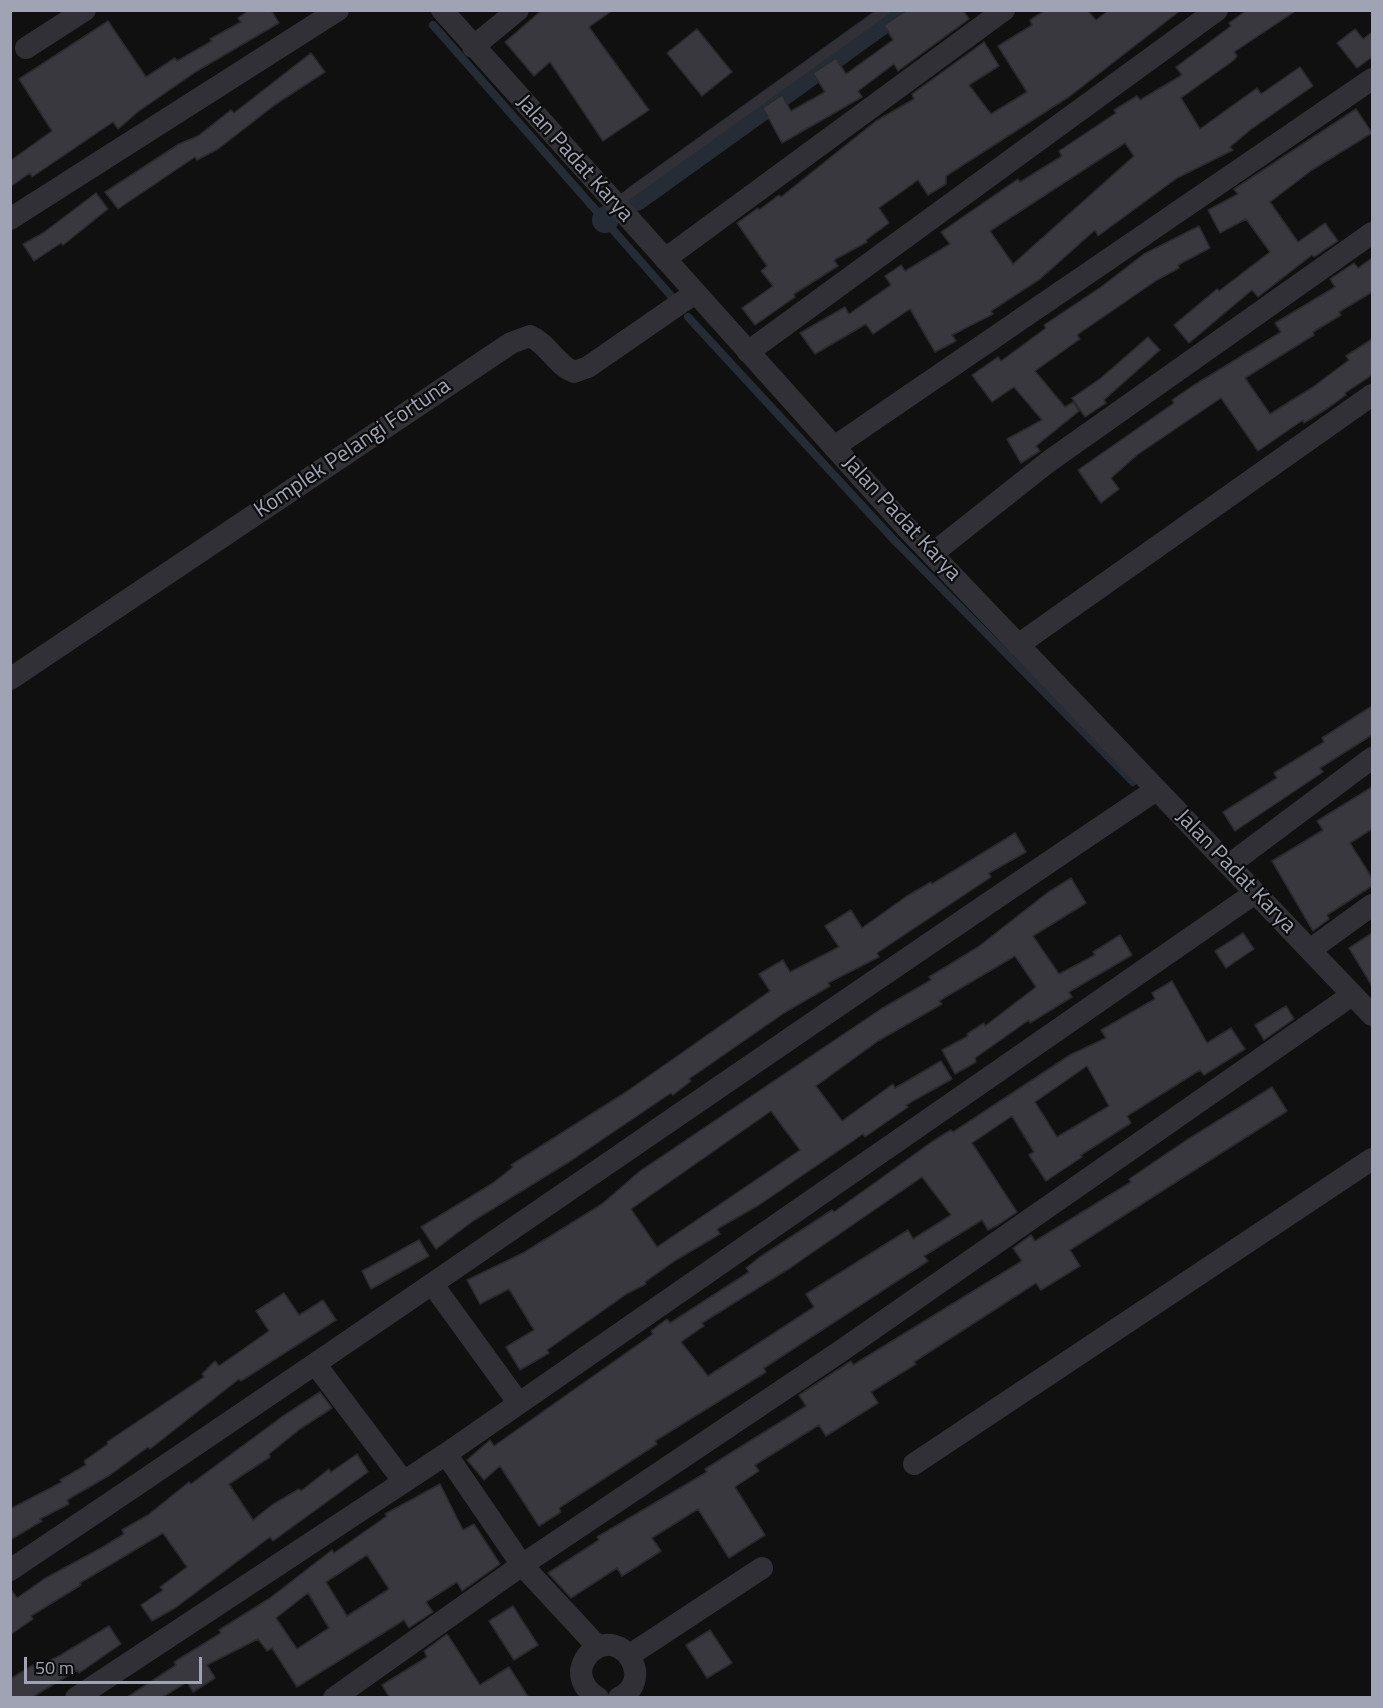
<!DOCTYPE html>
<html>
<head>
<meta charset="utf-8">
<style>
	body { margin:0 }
	#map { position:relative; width:1383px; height:1708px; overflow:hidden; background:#101011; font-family:"Titillium Web",sans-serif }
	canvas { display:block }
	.frame { position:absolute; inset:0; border:12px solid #a0a3b3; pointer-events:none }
	.scale { position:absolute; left:24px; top:1657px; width:178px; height:27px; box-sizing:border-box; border:3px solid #a0a3b3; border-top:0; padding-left:8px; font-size:18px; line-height:21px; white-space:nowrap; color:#a0a3b3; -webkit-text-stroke:4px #0b0b0c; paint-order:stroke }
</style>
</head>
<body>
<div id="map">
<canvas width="1383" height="1708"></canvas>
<div class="frame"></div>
<div class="scale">50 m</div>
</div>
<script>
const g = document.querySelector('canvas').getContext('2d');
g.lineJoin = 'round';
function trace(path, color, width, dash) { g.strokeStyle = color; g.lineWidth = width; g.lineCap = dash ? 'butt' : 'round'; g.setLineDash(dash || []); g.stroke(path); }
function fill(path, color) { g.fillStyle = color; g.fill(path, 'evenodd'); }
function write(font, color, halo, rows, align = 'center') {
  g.font = font + ' "Titillium Web",sans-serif'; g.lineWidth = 4.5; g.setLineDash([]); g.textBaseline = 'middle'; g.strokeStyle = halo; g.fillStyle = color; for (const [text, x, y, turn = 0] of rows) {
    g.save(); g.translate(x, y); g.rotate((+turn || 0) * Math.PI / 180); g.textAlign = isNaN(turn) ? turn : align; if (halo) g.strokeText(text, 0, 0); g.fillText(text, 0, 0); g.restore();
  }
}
trace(new Path2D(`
	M433,25L672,297
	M688,317L894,540L1133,782`), '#252c35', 8);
trace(new Path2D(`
	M636,198L898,10
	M605,220L606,219`), '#252c35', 26);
const building = new Path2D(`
	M249,10H271L279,23L197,71L139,111L118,129L113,122L32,177L30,173L10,187V161L52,131L19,79L108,21L146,77L175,58L177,61L212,41L210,39L241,22L238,18Z
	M542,10H613L589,27L649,110L603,141L550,62L534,76L505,42Z
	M907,10H963L969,19L898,71L894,64L858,91L862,97L782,143L763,108L782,95L791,111L825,92L813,73L836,58L846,74L893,40L884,25Z
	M1046,10H1087L1096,20L1109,10H1181L1070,96L946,176V184L928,195L918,180L879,208L889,223L866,240L867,242L834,260L838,266L794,294L795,297L755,325L742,308L773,286L761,271L767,266L737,223L758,208L759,210L779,195L781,197L876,121L914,99L912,94L984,42L999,66L969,85L991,114L1027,92L998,46L1032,25L1030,20Z
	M1247,10H1297L1234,52L1237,56L1234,60L1181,98L1200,129L1257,88L1261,94L1300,67L1313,86L1250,130L1230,147L1233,150L1177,178L1098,236L1095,230L1040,279L991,311L993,314L952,335L956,341L935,352L910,309L873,334L866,324L815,354L800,333L845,307L849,314L891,285L885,276L901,265L905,271L950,244L941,232L1018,179L1020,182L1062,156L1059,151L1116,113L1114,110L1137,96L1140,100L1182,75L1176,67L1231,26L1229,23ZM1125,143L1134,156L1013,264L990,231Z
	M697,29L732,72L702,96L667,53Z
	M1355,29L1363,39L1372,32V57L1357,68L1337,43Z
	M311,53L325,72L276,104L218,149L197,160L195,157L118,209L105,192L179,144L198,136L231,110L234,113Z
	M1356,109L1372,133L1312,170L1270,202L1298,242L1325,223L1338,241L1314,257L1312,255L1258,297L1252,290L1189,343L1174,325L1217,289L1219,291L1270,252L1246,219L1220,233L1208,210L1238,194L1234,189Z
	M96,193L108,209L63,245L61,243L34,261L23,244L43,233Z
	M1199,226L1210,248L1178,265L1179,268L1157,280L1077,335L1080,339L1035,371L1065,407L1073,402L1079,411L1036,446L1040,451L1021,463L1007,439L1042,420L1014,387L992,402L972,375L998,357L1001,361L1046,328L1044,325L1101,287L1144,254Z
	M1372,258V292L1339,312L1341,315L1313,332L1314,335L1245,378L1270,414L1313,387L1349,360L1346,356L1372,339V375L1345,393L1346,395L1328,408L1304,423L1303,420L1258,451L1221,398L1137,455L1111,478L1119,489L1101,503L1078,470L1174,403L1172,400L1194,385L1281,332L1275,323L1335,287L1330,279L1354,263L1358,268Z
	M1148,337L1160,350L1104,400L1106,403L1085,417L1072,398L1101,378Z
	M1372,706V735L1320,768L1323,772L1235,831L1223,812L1277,778L1274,773L1324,742L1322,738Z
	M1372,787V829L1350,843L1372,878V886L1327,915L1329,919L1313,931L1272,861L1323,830L1317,821Z
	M1015,833L1026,852L989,873L991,877L877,953L879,957L828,983L830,986L784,1013L689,1079L691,1081L673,1095L671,1093L572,1160L473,1221L436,1249L421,1227L493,1183L513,1167L511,1165L626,1092L770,991L759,974L783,960L790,972L839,947L825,926L851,910L862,928L907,896L931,882L932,884Z
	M1071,878L1086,903L1033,936L1059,974L1095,955L1093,952L1120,935L1132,955L1069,992L1072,997L1030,1023L1029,1020L975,1058L976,1062L955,1074L942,1050L968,1036L967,1034L984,1023L985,1026L1036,987L1015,956L939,1001L942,1004L878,1041L816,1086L842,1121L893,1084L895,1088L941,1061L952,1079L906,1105L908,1107L865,1137L863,1134L759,1205L717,1229L720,1234L676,1260L645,1282L646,1284L628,1293L547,1350L549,1353L520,1370L506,1347L534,1330L509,1289L480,1304L467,1280L523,1253L602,1204L640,1171L881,1009L931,980L929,977L978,947L1047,893ZM771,1111L800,1150L657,1247L631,1209Z
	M1243,933L1254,949L1226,968L1215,951Z
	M1372,933V986L1349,948Z
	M1172,981L1207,1043L1231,1028L1245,1049L1204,1075L1200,1070L1127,1116L1131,1123L1081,1155L1082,1157L1046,1181L1029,1155L1034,1152L1012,1116L972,1143L1017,1212L998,1225L988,1230L982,1220L924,1256L928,1261L764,1368L766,1372L655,1441L657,1444L559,1508L561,1512L539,1526L500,1466L484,1480L467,1460L490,1440L494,1446L653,1334L651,1331L667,1319L670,1323L749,1272L746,1268L760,1257L832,1210L834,1212L933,1141L951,1130L953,1132L1070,1055L1106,1038L1101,1030L1155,999L1152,993ZM1087,1066L1109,1106L1057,1137L1035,1102ZM922,1177L951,1215L913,1239L908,1230L806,1294L814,1307L708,1376L681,1342L704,1326L702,1323L790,1268Z
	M1286,1006L1294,1019L1264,1040L1255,1025Z
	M1272,1087L1287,1111L1070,1250L1080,1266L1041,1290L1036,1283L914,1362L916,1364L871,1392L878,1403L826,1436L819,1425L755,1465L759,1471L735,1487L765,1535L729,1558L698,1509L652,1538L661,1551L622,1576L617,1568L571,1598L548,1573L599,1540L597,1537L707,1472L705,1469L806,1406L799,1395L851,1361L853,1365L1022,1261L1013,1248L1031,1235L1035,1241L1131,1182L1129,1179L1185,1141Z
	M419,1240L429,1256L371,1289L362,1271Z
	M284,1293L299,1315L323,1300L336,1320L241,1381L239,1379L150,1449L148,1447L110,1475L67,1500L69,1504L40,1519L42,1521L10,1540V1509L62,1482L60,1480L86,1465L84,1461L108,1444L107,1442L204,1377L202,1374L215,1361L219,1366L269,1331L256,1311Z
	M320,1392L332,1408L300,1429L269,1454L270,1457L229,1484L253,1520L272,1505L299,1489L301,1491L329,1469L331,1472L357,1454L368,1472L273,1541L270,1537L175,1608L152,1621L141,1605L163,1590L160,1587L187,1567L163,1533L80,1583L81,1585L31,1616L33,1619L10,1635V1588L17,1598L44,1579L101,1548L124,1534L122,1530L148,1515L189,1482L191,1484L283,1416Z
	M440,1484L463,1530L474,1524L500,1564L462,1591L457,1582L426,1602L433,1612L409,1628L404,1620L297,1687L272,1648L267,1651L258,1639L207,1665L215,1678L193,1692L187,1682L161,1698H126L176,1665L174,1662L221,1633L219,1630L270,1598L332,1550L334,1553L387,1516L385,1514ZM367,1555L389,1589L347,1616L326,1582ZM308,1593L329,1628L297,1649L276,1618Z
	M513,1606L538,1645L514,1660L489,1621Z
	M109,1626L121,1644L79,1673L77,1670L31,1698H10V1679L33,1665L34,1668L59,1656Z
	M710,1630L732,1663L707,1678L686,1645Z
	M447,1634L480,1685L509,1667L529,1698H390L382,1685L427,1657L424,1651Z`);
fill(building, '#39383e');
trace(building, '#2a292d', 1.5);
trace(new Path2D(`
	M615,204L886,10`), '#303036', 10);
trace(new Path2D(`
	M442,10L905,526L1372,1015
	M473,47L518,10
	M26,48L85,10
	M10,219L338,10
	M665,259L1004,10
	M748,352L1217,10
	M834,447L1372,79
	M932,554L1048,462L1372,233
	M1018,645L1372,395
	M10,679L511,343L530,336C548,344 556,365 574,372L588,367L695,293
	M1229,865L1372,758
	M1310,950L1372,905
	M433,1285L518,1402
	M316,1365L404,1482
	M446,1454L522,1565L598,1647
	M914,1464L1372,1159
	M10,1570C395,1313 773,1047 1156,790
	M630,1655L762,1568
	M76,1698L446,1454L1255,893
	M334,1698L522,1565L841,1351L1352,995
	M598,1698C588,1692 581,1683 581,1671C582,1664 586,1656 592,1651C622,1627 656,1680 619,1698`), '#303036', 22);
write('22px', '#a0a3b3', '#0b0b0c', [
	["Jalan Padat Karya",574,159,48],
	["Komplek Pelangi Fortuna",353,449,-34],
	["Jalan Padat Karya",901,519,47],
	["Jalan Padat Karya",1235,872,46]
]);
</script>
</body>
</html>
